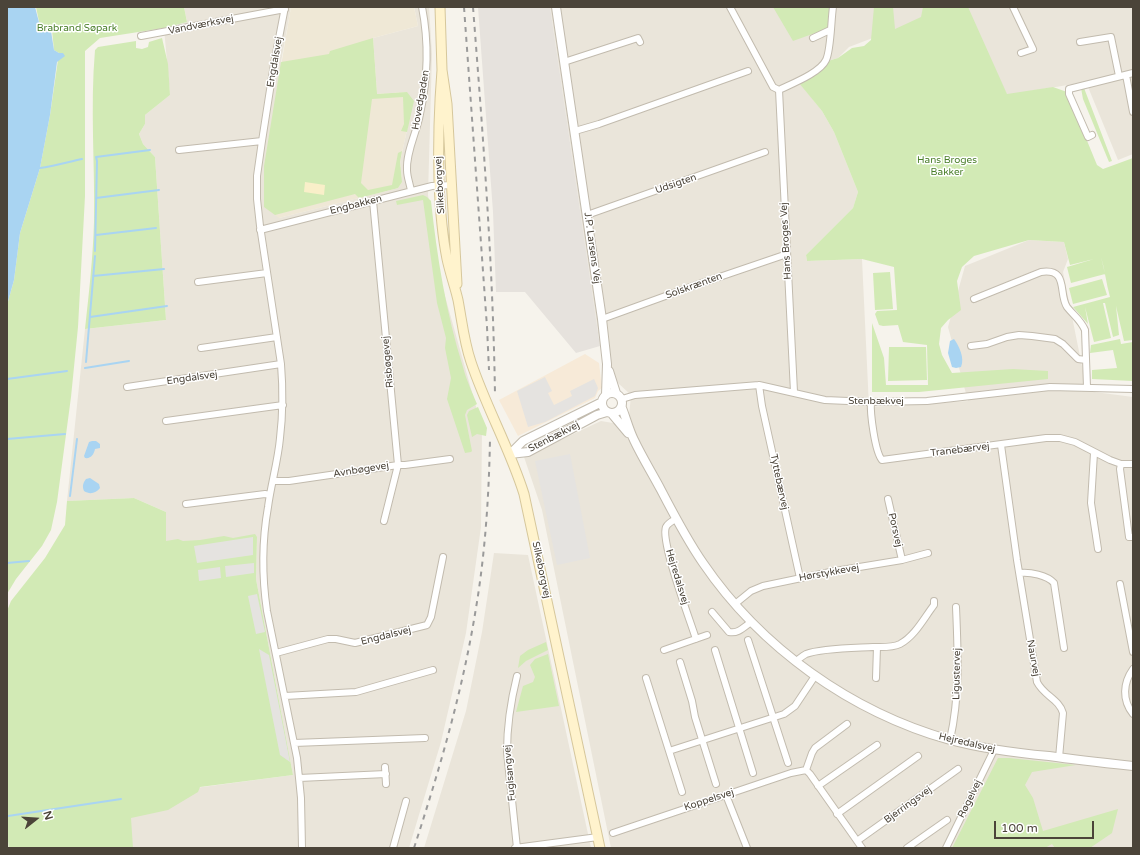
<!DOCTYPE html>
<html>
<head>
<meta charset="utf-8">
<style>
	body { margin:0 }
	#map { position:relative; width:1140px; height:855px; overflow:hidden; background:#f6f3ec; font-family:"Varela Round",sans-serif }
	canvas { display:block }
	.frame { position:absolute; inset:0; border:8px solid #4b4439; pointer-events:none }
	.north { position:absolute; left:16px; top:799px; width:40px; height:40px; -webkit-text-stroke:3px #fff; paint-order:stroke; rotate:73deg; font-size:11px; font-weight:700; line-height:16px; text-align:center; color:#4b4439 }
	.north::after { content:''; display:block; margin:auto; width:14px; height:18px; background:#4b4439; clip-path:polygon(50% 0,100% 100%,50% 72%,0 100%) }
	.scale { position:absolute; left:994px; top:821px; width:100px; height:18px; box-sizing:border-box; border:2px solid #4b4439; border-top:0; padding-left:5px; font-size:12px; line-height:14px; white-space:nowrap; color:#4b4439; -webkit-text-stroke:3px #fff; paint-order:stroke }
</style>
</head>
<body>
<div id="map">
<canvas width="1140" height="855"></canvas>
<div class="frame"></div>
<div class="north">N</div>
<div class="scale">100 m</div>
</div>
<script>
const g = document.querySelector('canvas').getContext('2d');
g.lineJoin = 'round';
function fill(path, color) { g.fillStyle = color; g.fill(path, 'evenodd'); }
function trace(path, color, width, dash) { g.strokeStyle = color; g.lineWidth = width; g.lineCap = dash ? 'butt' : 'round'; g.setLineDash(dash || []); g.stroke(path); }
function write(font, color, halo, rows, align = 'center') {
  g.font = font + ' "Varela Round",sans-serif'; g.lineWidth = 3; g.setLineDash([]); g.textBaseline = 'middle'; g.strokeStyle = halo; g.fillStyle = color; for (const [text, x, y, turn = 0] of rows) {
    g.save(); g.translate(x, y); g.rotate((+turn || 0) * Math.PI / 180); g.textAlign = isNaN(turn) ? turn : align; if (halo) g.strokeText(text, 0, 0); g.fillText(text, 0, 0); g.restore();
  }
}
fill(new Path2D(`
	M184,7H291L281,62L279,218L398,188L402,182L400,162L408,125L407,92L377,94L373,38L418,26L414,7H429L432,54L428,195L441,282L482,428L481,527L466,633L441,742L409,848H7V813L293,775L256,579L257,537L185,546L166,541V512L134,498L67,501L85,329L166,320L155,157L143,144L139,134L145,124V115L170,95L164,28L187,22Z
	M550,7H954L849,47L838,58L828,61L800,83L822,111L834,132L858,192L853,208L806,255L807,261L862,259L869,407L968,401L948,327L965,266L1029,240L1064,242L1068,259L1063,272L1087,391L1133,397V848H611L542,510L524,457L601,421L613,423L629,416L631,395L618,383L600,346Z
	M966,7H1133V154L1118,160L1086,82L1007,95Z
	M494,553L528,555L591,848H424L466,711L482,632Z`), '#eae5da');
fill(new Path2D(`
	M585,354L599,363L602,388L598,391L595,398L518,436L499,400Z`), '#f7ead8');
fill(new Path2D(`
	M478,7H550L600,346L576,353L525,292H496L493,212Z`), '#e6e2dd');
fill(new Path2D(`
	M291,7H414L418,26L373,38L377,94L407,92L408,125L400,162L402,182L398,188L279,218L264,207V166Z`), '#efe8d6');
fill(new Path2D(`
	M36,7H184L187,22L164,28L100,38L85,51V196L78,327L71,397L57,502L51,530L42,546L16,579L7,594V305L14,280L20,233L40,168L50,115L59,53L54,50L52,30L46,31L44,26H40Z
	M773,7H832L829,28L793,41Z
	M874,7H893L895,29L921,17L923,7H968L1007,94L1053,87L1067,92L1097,165L1103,169L1133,158V340L1124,341L1116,306L1119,335L1113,337L1105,303H1103L1111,338L1094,342L1085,307L1088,324L1073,307L1110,297C1106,283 1105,270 1101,257L1105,274L1071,283L1067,267L1094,259L1070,265L1064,242L1029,240L974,256L962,267L957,281L961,310L948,320L941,328L939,344L942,355L952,373L1013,369L1048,371V379L919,392H872V323L884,358L886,385H928L927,345L903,342L898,325L883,326L879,325L875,314L877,311L897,310L894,267L862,259L807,261L806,255L853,208L858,192L834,132L822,111L799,83L828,61L838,58L852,48L864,46L871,40Z
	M162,38L168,64L170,95L145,115V124L139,134L143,144L155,157L166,320L85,329C89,293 93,257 94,222C95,165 90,107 95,50L98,47L136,41V48L142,49L148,47L149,42Z
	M373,38L377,94L407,92L414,101L407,132L401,131L404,124L403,97L372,99L361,183L368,190L392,185L398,153L402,151L400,162L402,182L398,188L359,198L355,194L275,215L264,207V166L281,62L329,54L330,51Z
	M1081,88H1084L1112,161L1109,162L1083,99Z
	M423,195L427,197L431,201C437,257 446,313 463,367C466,379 472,392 477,404L467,410L465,415L472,451L471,452L465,453L447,399L451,378L445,348L446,338L437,303L423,200L397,205L396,201Z
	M890,272L893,309L875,310L873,273Z
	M1102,279L1107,295L1073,304L1069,288Z
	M1120,339L1121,344L1133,342V381L1092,379V370L1117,368L1113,350L1090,353L1091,345Z
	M889,347H926L927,380L888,381Z
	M478,407L487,428L486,436L477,434L472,437L467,415L469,411Z
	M134,498L166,512V541L178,539L183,541L200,540L224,536L233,538L255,534L257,537L256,579L293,775L200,787L198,792L168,810L131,818L133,848H9L7,834V611L11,601L45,558L65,525L67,501Z
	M546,642L548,650L526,661L518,668L520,656L528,650Z
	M548,654L559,706L516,712L523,686L533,682L535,677L530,665L535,659Z
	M998,758H1009L1076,765L1032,772L1025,785L1033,798L1043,831L1118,809L1112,833L1090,848H1055L1052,844L1045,848H952Z`), '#d2eab5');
fill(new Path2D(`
	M305,182L325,185L324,195L304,192Z`), '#f9efc9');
fill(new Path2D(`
	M545,377L552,391L548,393L554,405L572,396L570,391L594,379L598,388L595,396L545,422L528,427L517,391Z
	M570,454L590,558L557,565L535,461Z
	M253,537V555L197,563L194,546Z
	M254,563V573L226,577L225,566Z
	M220,567L221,578L199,581L198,570Z
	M257,594L265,632L256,634L248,596Z
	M259,649L269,655L290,762L280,755Z`), '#e5e3e0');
fill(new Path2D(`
	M7,7H35L40,26H43L45,32L51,31L54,50L59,53H63L65,56L57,62L50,115L40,168L20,233L14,280L7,305Z
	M954,339C959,346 965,358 961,367L956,368L952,367L948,353L950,341Z
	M92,441H96L100,444V448L95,449C94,454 91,459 85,458L84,456L89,442Z
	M90,478L99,484L100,488C96,493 90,495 84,491C82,486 83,483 86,479Z`), '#a9d4f2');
trace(new Path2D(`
	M40,168C54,166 68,162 82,159
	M96,198L159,190
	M96,235L156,228
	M95,251L97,161L96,157L150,150
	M93,276L164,269
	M90,317L167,306
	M86,362L95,256
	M85,368L129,361
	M7,379L67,371
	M7,439L65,434
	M70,496L77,439
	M7,563L29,561
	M8,816L121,799`), '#a9d4f2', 2);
const minor = new Path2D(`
	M285,7L274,64L262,141L257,176V199L260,226L281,364C283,389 283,413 280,438C278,461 271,484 268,507C262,541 262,577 267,611L297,758L301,798L302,848
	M730,7L773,87L779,90
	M1013,7L1033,49L1021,53
	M141,36L285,9
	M813,38L830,30
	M1080,42L1111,37L1119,76
	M564,62L638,38L640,42
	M1126,75L1133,112
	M779,90L794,392
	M779,90C791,84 820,73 826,60C831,50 831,20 833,7
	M575,131L599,124L748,71
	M1092,135L1088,137L1069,94V89L1133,73
	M179,150L262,141
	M411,191C410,184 407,177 407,170C406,151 417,132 420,114C428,78 429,43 422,7
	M373,201L398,465L384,521
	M587,215L765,152
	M260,230L432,186L452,185
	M198,282L267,273
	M974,299L1041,272C1069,268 1058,293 1067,307C1074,316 1080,319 1085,330L1087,387
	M602,319L693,286L787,254
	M971,346L987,344L1007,337L1019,335L1032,336L1055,339L1063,344L1078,359L1086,360
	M201,348L277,337
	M759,385L762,406L800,578
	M127,387L281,364
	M622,399L635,395L759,385L825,400L871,402L927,401L1050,387L1133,389
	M871,402C870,413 875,452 882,460L1046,438H1060L1075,442L1110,460L1121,464H1133
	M166,421L283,405
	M1001,445L1017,560L1037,682C1044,696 1059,699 1063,713L1059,758
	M1094,453L1091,503L1098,549
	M1121,464L1120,469L1129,537H1133
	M273,481H289L398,465H405L450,459
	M888,499L902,560
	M186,504L265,494L270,495
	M676,519C672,521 668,523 666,527C660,541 690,620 696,639
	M1020,573C1030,572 1047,575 1054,583L1064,648
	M1120,584L1133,652
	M735,604L751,591L763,586L835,571L902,560L928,553
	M712,612L729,632C738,634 744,627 751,622
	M748,640L788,763
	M664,650L707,635
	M715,650L753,773
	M276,653L328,639H336L355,643L427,625L431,617L443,557
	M796,661C799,659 802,656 806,654C822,648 855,648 873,647C881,647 892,648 900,644C915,636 924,618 934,605V601
	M680,662L692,701L695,717L716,784
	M1133,669C1123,683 1122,700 1133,714
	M517,676C511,700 507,726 507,752L517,848
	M646,678L682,792
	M876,678L877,647
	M285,696L356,692L433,670
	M847,724L815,748L812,753L806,770L810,774L862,848
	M950,740C960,696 958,652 956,607
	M294,743L425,738
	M669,751L784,714L795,706L815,676
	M385,767L386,784
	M299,778L386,774
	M818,786L877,745
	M726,795L747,848
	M837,814L918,756
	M613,833L791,773L806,770
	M857,841L958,769
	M393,848L406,801
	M515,848L598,837
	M907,848L947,820
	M946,848L994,750`);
const tertiary = new Path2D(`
	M556,7L602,319L607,364L606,395
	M609,371L616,393
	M602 403a10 10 0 1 1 20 0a10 10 0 1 1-20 0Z
	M622,408C626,418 629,430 634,440C642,457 652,473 661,490C674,515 687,540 703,563C761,648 851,712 950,740C983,749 1016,753 1049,756C1077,760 1105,763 1133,766
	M612,414L628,433
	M510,454L528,452L597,415L607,412
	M510,454L523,441L602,402`);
const secondary = new Path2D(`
	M440,7L442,70L447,104L457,284
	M442,70C439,107 438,144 439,181C440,207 442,234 447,259C450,273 455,287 458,300C462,321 464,342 471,362C486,407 510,449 524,494L600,848`);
trace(minor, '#c2bbae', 8);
trace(tertiary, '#c2bbae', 10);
trace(secondary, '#d6c79b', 11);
trace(minor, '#fff', 6);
trace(tertiary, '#fff', 8);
trace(secondary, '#fff3cd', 9);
trace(new Path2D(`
	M464,7L487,327L489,370
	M473,7C483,136 493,265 495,395
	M414,848C439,771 462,693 475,614C485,556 489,497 490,438`), '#9a9a9a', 2, [5, 5]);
write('10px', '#4b4439', '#fff', [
	["Vandværksvej",201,25,-11],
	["Engdalsvej",275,62,-80],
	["Hovedgaden",421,100,-80],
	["Udsigten",676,184,-19],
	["Silkeborgvej",440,185,-93],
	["Engbakken",356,205,-14],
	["Hans Broges Vej",786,241,-93],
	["J.P. Larsens Vej",592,248,82],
	["Solskrænten",694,286,-20],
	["Risbøgevej",388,362,-95],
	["Engdalsvej",192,378,-8],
	["Stenbækvej",876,401],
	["Stenbækvej",554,437,-27],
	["Tranebærvej",960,450,-7],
	["Avnbøgevej",361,470,-9],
	["Tyttebærvej",779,482,78],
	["Porsvej",895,530,77],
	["Silkeborgvej",541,570,78],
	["Hørstykkevej",829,573,-10],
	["Hejredalsvej",677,577,73],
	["Engdalsvej",386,636,-14],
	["Naurvej",1033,658,80],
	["Ligustervej",957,674,-89],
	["Hejredalsvej",967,743,13],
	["Fuglsangvej",510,773,-95],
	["Røgelvej",970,799,-64],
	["Koppelsvej",709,800,-18],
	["Bjerringsvej",908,805,-36]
]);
write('10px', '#4a7f2a', '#fff', [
	["Brabrand Søpark",77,28],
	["Hans Broges",947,160],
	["Bakker",947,172]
]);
</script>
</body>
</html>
